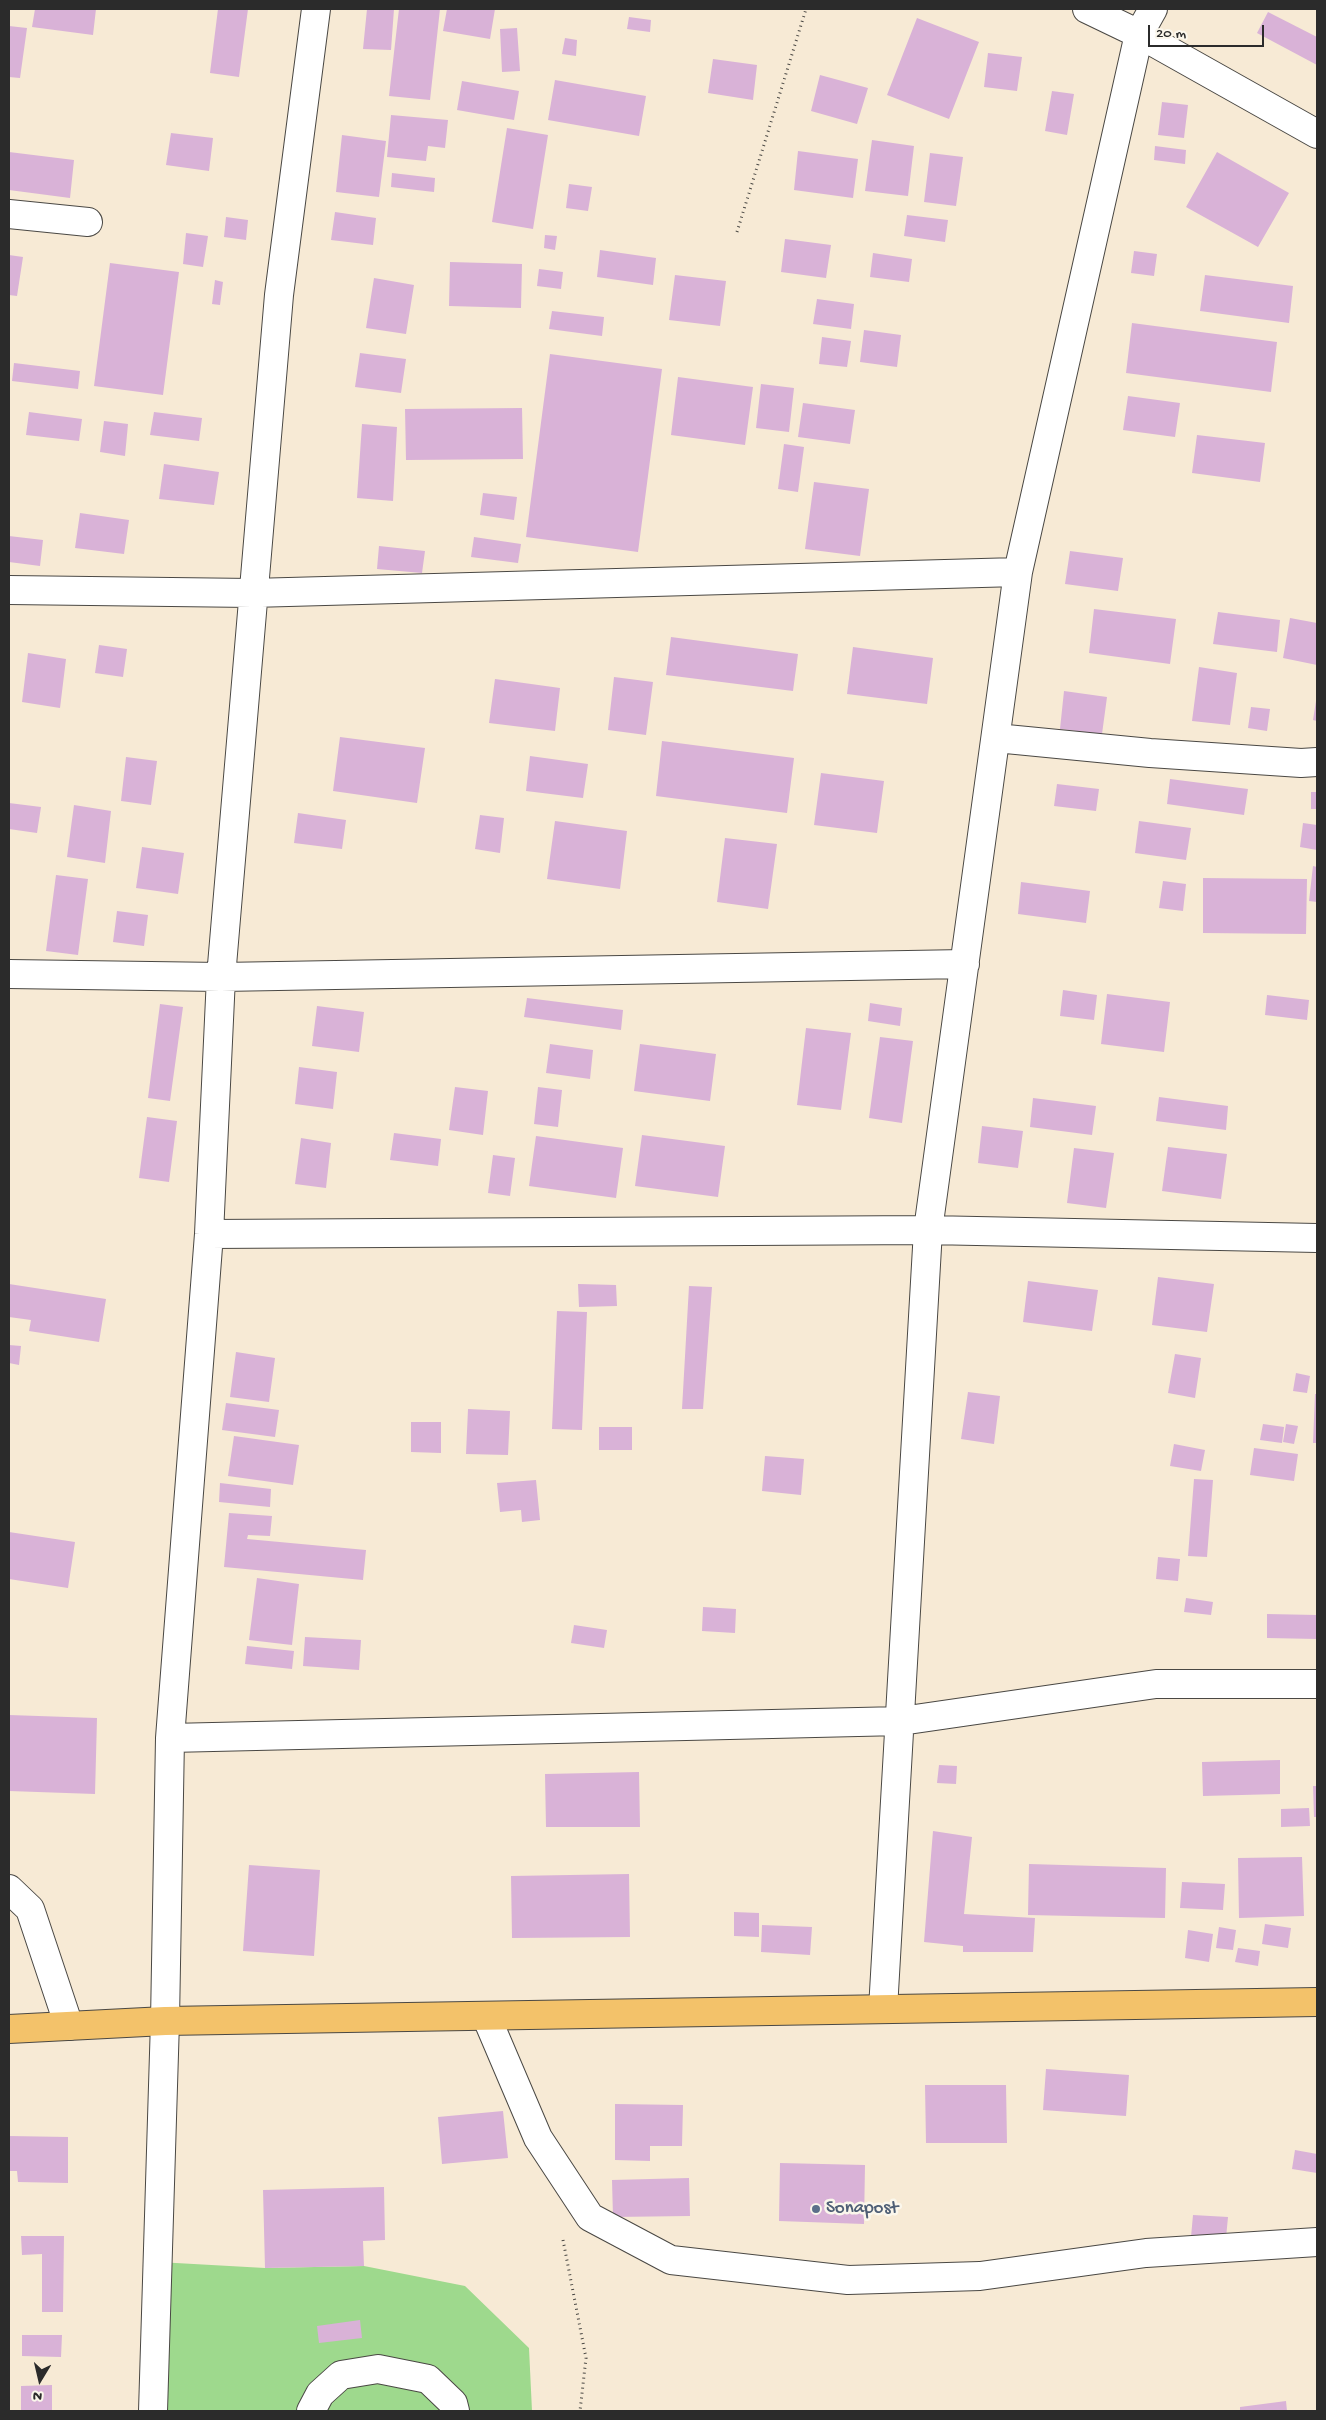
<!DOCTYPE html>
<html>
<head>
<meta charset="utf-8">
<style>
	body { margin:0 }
	#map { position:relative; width:1326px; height:2420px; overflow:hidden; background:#f7ead5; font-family:"Gochi Hand",sans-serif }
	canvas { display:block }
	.frame { position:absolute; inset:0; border:10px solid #2b2b2b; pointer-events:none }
	.north { position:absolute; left:15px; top:2355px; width:50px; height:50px; -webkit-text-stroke:4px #fbf7ec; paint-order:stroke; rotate:189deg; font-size:14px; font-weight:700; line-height:20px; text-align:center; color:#2b2b2b }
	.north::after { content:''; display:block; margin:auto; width:18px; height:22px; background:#2b2b2b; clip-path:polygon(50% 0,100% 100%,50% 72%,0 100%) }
	.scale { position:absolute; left:1148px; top:25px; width:116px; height:22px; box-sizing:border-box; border:2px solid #2b2b2b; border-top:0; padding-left:6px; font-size:15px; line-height:18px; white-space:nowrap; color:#2b2b2b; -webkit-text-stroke:4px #fbf7ec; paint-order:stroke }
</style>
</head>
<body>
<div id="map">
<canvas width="1326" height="2420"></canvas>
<div class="frame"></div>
<div class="north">N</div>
<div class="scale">20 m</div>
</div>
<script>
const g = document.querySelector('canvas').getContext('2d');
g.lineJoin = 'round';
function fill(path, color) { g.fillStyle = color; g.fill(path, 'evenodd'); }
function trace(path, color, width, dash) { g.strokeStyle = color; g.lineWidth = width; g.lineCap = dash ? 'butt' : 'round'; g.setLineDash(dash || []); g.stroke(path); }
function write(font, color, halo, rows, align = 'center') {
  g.font = font + ' "Gochi Hand",sans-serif'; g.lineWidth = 5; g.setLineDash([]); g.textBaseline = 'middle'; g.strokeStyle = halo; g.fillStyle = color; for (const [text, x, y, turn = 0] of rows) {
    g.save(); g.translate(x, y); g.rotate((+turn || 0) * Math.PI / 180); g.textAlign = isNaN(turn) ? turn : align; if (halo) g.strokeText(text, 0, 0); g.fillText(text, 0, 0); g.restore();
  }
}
fill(new Path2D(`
	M158,2262L265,2268L364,2266L465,2286L529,2348L532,2411H153Z`), '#9ed98d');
fill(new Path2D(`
	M35,9H96L93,35L32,27Z
	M218,9H248L239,77L210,73Z
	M367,9H394L391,50L363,49Z
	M399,9H440L430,100L389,96Z
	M447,9H495L490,39L443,31Z
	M1268,12L1317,37V65L1257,33Z
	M629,17L651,20L650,32L627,29Z
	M917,18L979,42L949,119L887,95Z
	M9,26L27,28L20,78L9,77Z
	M517,28L520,71L502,72L500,29Z
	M565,38L577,40L576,56L562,54Z
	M988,53L1022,57L1017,91L984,87Z
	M713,59L757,65L753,100L708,93Z
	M820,75L868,88L857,124L811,111Z
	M555,80L646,96L639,136L548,120Z
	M462,81L519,91L514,120L457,110Z
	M1052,91L1074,94L1067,135L1045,131Z
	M1162,102L1188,105L1184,138L1158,135Z
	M391,115L448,120L445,148L428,146L426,161L387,157Z
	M507,128L548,135L533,229L492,222Z
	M171,133L213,138L209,171L166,165Z
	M342,135L386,141L379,197L336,192Z
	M872,140L914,146L908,196L865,191Z
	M1155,146L1186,150L1185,164L1154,160Z
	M798,151L858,159L853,198L794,190Z
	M9,152L74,160L70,198L9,190Z
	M1217,152L1289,193L1258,247L1186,207Z
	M930,153L963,157L956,206L924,202Z
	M392,173L435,178L434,192L391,187Z
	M569,184L592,187L588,211L566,208Z
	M335,212L376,218L373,245L331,240Z
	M907,215L948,220L945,242L904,236Z
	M226,217L248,220L246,240L224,237Z
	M186,233L208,236L203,267L183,264Z
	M545,235L557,236L555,250L544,248Z
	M785,239L831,245L826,278L781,272Z
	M600,250L656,258L653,285L597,277Z
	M1134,251L1157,254L1154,276L1131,273Z
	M873,253L912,259L909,282L870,277Z
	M9,255L23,257L17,296L9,295Z
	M450,262L522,264L521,308L449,306Z
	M110,263L179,272L163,395L94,386Z
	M539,269L563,272L561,289L537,286Z
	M675,275L726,281L720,326L669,320Z
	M1205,275L1293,286L1289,323L1200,311Z
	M374,278L414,285L406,334L366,328Z
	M215,280L223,282L220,305L212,304Z
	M817,299L854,304L851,329L813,324Z
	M552,311L604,317L602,336L549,329Z
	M1132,323L1277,342L1271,392L1126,373Z
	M864,330L901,335L897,367L860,362Z
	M822,337L851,341L847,367L819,364Z
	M360,353L406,359L401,393L355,387Z
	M550,354L662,369L638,552L526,537Z
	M14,363L80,371L78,389L12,381Z
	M678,377L753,387L745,445L671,435Z
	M761,384L794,388L789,432L756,428Z
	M1128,396L1180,403L1175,437L1123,430Z
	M803,403L855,410L850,444L798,437Z
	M522,408L523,459L406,460L405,409Z
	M29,412L82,419L79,441L26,435Z
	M154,412L202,418L199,441L150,435Z
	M104,421L128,424L125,456L100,452Z
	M362,424L397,427L393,501L357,498Z
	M1197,435L1265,443L1260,482L1192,473Z
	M784,444L804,447L798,492L778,489Z
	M164,464L219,472L214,505L159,499Z
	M814,482L869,489L860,556L805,549Z
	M483,493L517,497L514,520L480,515Z
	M80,513L129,520L124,554L75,548Z
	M9,536L43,540L40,566L9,562Z
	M474,537L521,544L518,563L471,557Z
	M379,546L425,551L422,573L377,569Z
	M1070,551L1123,558L1118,591L1065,584Z
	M1094,609L1176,619L1170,664L1089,653Z
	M1218,612L1280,620L1277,652L1213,644Z
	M1290,618L1317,623V665L1283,658Z
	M671,637L798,654L793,691L666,675Z
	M99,645L127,649L123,677L95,673Z
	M853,647L933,658L927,704L847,694Z
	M28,653L66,659L60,708L22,702Z
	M1199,667L1237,673L1230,725L1192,721Z
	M614,677L653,682L646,735L608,730Z
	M495,679L560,688L555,731L489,723Z
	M1064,691L1107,697L1102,734L1060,729Z
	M1316,701H1317V721L1313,720Z
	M1251,707L1270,709L1267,731L1248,728Z
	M340,737L425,748L417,803L333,791Z
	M662,741L794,758L787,813L656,796Z
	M530,756L588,764L583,798L526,791Z
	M126,757L157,761L151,805L121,801Z
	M821,773L884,781L877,833L814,825Z
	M1170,779L1248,789L1244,815L1167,804Z
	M1057,784L1099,789L1096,811L1054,806Z
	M1311,792H1317V809H1311Z
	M9,803L41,807L37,833L9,829Z
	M74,805L111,811L105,863L67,857Z
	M298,813L346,820L342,849L294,843Z
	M480,815L504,818L500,853L475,849Z
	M555,821L627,831L620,889L547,879Z
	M1139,821L1191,828L1186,860L1135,853Z
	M1303,823L1317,825V850L1300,847Z
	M725,838L777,844L768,909L717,902Z
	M142,847L184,853L178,894L136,888Z
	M1313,866L1317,867V902L1309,901Z
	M56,875L88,879L78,955L46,951Z
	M1203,878L1307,879L1306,934L1203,933Z
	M1163,881L1186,884L1183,911L1159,908Z
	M1021,882L1090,891L1086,923L1018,914Z
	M117,911L148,915L144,946L113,942Z
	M1063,990L1097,995L1094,1020L1060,1016Z
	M1107,994L1170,1002L1164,1052L1101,1044Z
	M1267,995L1309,1000L1307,1020L1265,1015Z
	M527,998L623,1010L621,1030L524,1017Z
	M870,1003L902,1008L900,1026L868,1021Z
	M160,1004L183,1007L170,1101L148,1098Z
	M317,1006L364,1012L359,1052L312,1046Z
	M806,1028L851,1033L841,1110L797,1105Z
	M880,1037L913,1041L902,1123L869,1118Z
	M550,1044L593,1050L590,1079L546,1073Z
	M640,1044L716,1054L710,1101L634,1091Z
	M299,1067L337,1072L333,1109L295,1104Z
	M455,1087L488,1091L483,1135L449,1130Z
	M538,1087L562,1090L558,1127L534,1124Z
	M1159,1097L1228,1106L1226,1130L1156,1121Z
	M1033,1098L1096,1106L1092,1135L1030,1127Z
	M147,1117L177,1121L169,1182L139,1178Z
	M982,1126L1023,1131L1018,1168L978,1163Z
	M394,1133L441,1139L438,1166L390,1160Z
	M642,1135L725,1146L718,1197L635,1186Z
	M536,1136L623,1148L616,1198L529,1186Z
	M301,1138L331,1143L326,1188L295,1184Z
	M1168,1147L1227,1154L1221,1199L1162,1191Z
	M1074,1148L1114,1153L1106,1208L1067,1203Z
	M493,1155L515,1158L510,1196L488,1193Z
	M1158,1277L1214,1284L1207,1332L1152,1325Z
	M1028,1281L1098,1290L1092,1331L1023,1322Z
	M9,1284L106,1299L99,1342L29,1331L31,1320L9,1317Z
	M578,1284L616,1285L617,1306L579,1307Z
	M689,1286L712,1287L703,1409H682Z
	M557,1311L587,1312L582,1430L552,1429Z
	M9,1345L21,1346L19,1365L9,1363Z
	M236,1352L275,1358L269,1402L230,1397Z
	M1175,1354L1201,1358L1195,1398L1168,1393Z
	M1296,1373L1310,1376L1307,1393L1293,1391Z
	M968,1392L1000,1396L994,1444L961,1439Z
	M1315,1394H1317V1443H1313Z
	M226,1403L279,1410L275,1437L222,1430Z
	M468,1409L510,1411L508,1455L466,1454Z
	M411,1422H441V1453L411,1452Z
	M1263,1424L1284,1427L1282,1443L1260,1440Z
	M1286,1424L1298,1426L1294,1444L1283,1442Z
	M599,1427H632V1450H599Z
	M234,1436L299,1445L293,1485L228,1476Z
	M1174,1444L1205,1450L1201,1471L1170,1466Z
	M1254,1448L1298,1454L1294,1481L1250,1475Z
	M765,1456L804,1459L801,1495L762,1491Z
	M1194,1479L1213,1480L1207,1557L1188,1556Z
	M536,1480L540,1520L522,1522L521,1510L500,1512L497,1483Z
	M220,1483L271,1489L270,1507L219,1502Z
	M229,1513L272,1516L270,1536L248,1535L247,1539L366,1550L363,1580L224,1567Z
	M9,1532L75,1542L68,1588L9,1579Z
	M1158,1557L1180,1559L1178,1581L1156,1579Z
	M257,1578L299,1584L292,1645L249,1640Z
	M1186,1598L1213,1602L1211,1615L1184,1612Z
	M703,1607L736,1609L735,1633L702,1631Z
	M1267,1614L1317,1615V1639L1267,1638Z
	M574,1625L607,1630L604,1648L571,1643Z
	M305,1637L361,1640L359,1670L303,1666Z
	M247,1646L294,1651L292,1669L245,1664Z
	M9,1715L97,1718L95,1794L9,1791Z
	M1280,1760V1794L1203,1796L1202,1762Z
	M939,1765L957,1766L956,1784L937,1783Z
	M639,1772L640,1827H546L545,1774Z
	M1313,1786H1317V1817H1314Z
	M1309,1808L1310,1826L1281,1827V1809Z
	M933,1831L972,1837L964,1914L1035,1918L1033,1952H963V1946L924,1942Z
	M1302,1857L1304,1916L1239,1918L1238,1858Z
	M1029,1864L1166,1868L1165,1918L1028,1915Z
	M249,1865L320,1870L314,1956L243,1951Z
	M629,1874L630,1937L512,1938L511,1876Z
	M1182,1882L1225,1884L1223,1910L1180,1908Z
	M734,1912L759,1913V1937L734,1936Z
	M1265,1924L1291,1928L1288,1948L1262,1944Z
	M762,1925L812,1927L810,1955L761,1952Z
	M1219,1927L1236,1930L1233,1950L1216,1948Z
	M1188,1930L1213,1934L1209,1962L1185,1958Z
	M1238,1948L1260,1951L1258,1966L1235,1962Z
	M1046,2069L1129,2075L1126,2116L1043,2110Z
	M925,2085H1006L1007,2143H926Z
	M615,2104L683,2105L682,2146H650V2161L615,2160Z
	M503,2111L508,2158L442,2164L438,2117Z
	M9,2136L68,2137V2183L18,2182L17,2171H9Z
	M1295,2150L1317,2154V2173L1292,2169Z
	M780,2163L865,2165L864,2224L779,2221Z
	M689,2178L690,2216L613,2217L612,2180Z
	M384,2187L385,2240L363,2241L364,2266L265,2268L263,2190Z
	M1193,2215L1228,2217L1226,2238L1191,2237Z
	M21,2236H64L63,2312H42V2254L22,2255Z
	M360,2320L362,2338L319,2343L317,2326Z
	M22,2335H62L61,2357L22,2356Z
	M52,2385V2411H21V2386Z
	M1286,2401L1287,2411H1240V2407Z`), '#d9b2d7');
const minor = new Path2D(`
	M1087,9L1139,34L1317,134
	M9,214L88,222
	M9,590L252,593L1018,572
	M996,738L1150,753L1301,763L1317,762
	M9,974L221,977L965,964
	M209,1234L928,1230L1317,1238
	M170,1738L901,1721L1156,1684H1317
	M9,1889L30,1909L69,2026
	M883,2009L928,1230L1018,572L1139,34L1153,9
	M486,2016L538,2138L590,2217L671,2260L848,2280L980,2276L1146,2253L1317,2242
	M153,2411L165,2021L170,1738L209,1234L221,977L279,295L316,9
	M311,2411L320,2394L341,2375L378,2369L428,2379L453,2403L455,2411`);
const major = new Path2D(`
	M9,2029L165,2021L1317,2002`);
trace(minor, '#4a4844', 30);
trace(major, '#4a4844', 30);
trace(new Path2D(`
	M737,232L806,9
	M563,2240L586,2358L580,2411`), '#4a4844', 3, [1, 4]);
trace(minor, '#fff', 28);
trace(major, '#f3c26a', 28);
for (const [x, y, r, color] of [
	[816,2209,5,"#5c6f8a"]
]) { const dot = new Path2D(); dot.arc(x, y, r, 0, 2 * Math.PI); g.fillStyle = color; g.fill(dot); trace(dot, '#fbf7ec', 2); }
write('19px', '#4e5e75', '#fbf7ec', [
	["Sonapost",826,2209]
], 'left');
</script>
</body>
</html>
